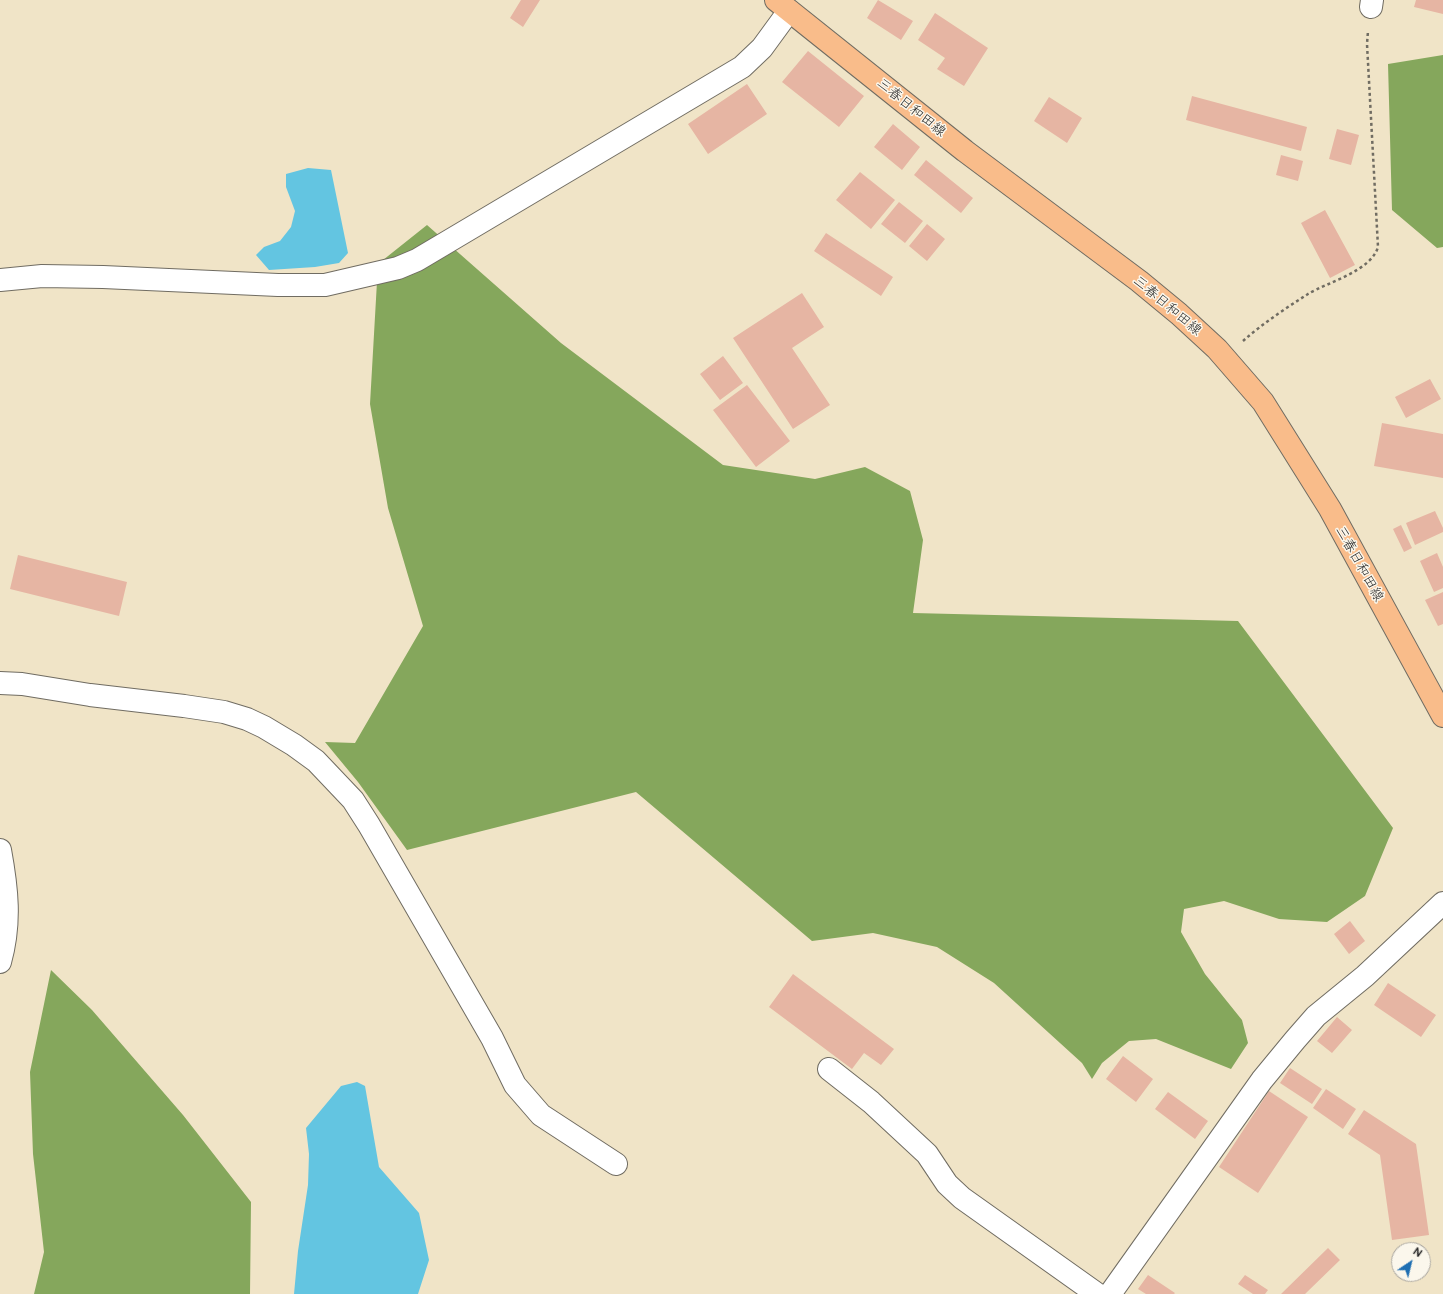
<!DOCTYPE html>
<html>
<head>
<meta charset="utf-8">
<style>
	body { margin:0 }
	#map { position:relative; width:1443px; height:1294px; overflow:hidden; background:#f0e4c7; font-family:"Balsamiq Sans",sans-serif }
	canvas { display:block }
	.north { position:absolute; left:1391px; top:1242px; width:40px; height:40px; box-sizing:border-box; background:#fbf7ec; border:1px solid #a8a59f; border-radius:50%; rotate:35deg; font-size:11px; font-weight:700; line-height:16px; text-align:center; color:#2b2b2b }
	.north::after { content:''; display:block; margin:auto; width:14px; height:18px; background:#1f6fb2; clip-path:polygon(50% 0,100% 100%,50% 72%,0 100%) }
</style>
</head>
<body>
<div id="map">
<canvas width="1443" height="1294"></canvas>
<div class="north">N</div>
</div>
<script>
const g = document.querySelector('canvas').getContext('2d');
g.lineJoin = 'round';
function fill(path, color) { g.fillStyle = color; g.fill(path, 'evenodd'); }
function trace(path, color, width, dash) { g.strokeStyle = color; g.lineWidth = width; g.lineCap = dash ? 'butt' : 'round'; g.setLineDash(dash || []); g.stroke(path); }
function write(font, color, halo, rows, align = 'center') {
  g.font = font + ' "Balsamiq Sans","Klee One",sans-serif'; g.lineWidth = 3; g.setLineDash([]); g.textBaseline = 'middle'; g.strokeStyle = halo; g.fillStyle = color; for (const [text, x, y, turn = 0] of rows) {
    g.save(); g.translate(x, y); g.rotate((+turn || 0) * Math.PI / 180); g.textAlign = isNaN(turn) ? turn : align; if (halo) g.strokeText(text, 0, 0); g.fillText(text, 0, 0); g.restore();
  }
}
fill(new Path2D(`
	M1443,55V247L1437,248L1392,210L1388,64Z
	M427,225L561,343L723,465L815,479L865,467L910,491L923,540L913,613L1238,621L1393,828L1365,896L1327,922L1279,919L1224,901L1184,909L1181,932L1205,974L1242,1020L1248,1043L1231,1069L1156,1039L1129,1041L1102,1063L1092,1079L1082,1063L994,983L937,947L873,933L812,941L636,792L407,850L358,782L325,742L355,743L423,626L388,508L370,404L378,264Z
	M51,970L92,1010L183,1115L251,1202L250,1294H34L44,1252L33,1154L30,1072Z`), '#85a75c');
fill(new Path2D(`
	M308,168L331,170L348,253L339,263L315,267L269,270L256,255L264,247L280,241L291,227L295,211L286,187V174Z
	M357,1082L365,1086L379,1167L419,1213L429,1260L418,1294H294L298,1251L308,1185L309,1154L306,1128L341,1086Z`), '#63c5e1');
fill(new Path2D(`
	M521,0H540L523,27L510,18Z
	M878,0L913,21L901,40L867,18Z
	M1416,0H1443V14L1414,7Z
	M935,13L988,48L964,86L937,69L945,58L918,40Z
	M808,51L864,96L839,127L782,82Z
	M747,84L767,114L708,154L688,124Z
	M1192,96L1307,127L1301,151L1186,120Z
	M1049,97L1082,118L1067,143L1034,121Z
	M893,124L920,147L902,170L874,147Z
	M1337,129L1359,135L1351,165L1329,159Z
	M1281,155L1303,161L1298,181L1276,175Z
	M926,160L973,198L961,213L914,175Z
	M860,172L895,200L871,229L836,200Z
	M899,202L923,221L905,243L881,224Z
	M1325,210L1355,265L1330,278L1301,223Z
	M927,224L945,239L927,261L909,246Z
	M826,233L893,277L881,296L814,251Z
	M802,293L824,327L792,348L830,405L793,429L733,338Z
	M723,356L743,383L720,400L700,374Z
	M1430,379L1441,399L1406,418L1395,397Z
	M747,385L790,441L756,467L713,410Z
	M1382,423L1443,434V478L1374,466Z
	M1435,511L1443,528V532L1415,545L1406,523Z
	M1401,525L1412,548L1404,552L1393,529Z
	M1437,553L1443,567V588L1434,592L1420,561Z
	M18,555L127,582L119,616L10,589Z
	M1443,592V624L1438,626L1425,600Z
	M1350,921L1365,941L1349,954L1334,934Z
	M793,974L894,1049L881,1065L864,1053L852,1069L769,1007Z
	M1388,983L1436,1015L1421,1037L1374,1005Z
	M1337,1017L1352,1030L1332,1053L1317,1041Z
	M1123,1056L1153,1079L1136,1102L1106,1079Z
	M1290,1068L1322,1089L1312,1104L1280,1083Z
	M1326,1089L1356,1109L1343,1129L1313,1108Z
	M1269,1091L1308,1117L1258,1193L1219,1167Z
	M1168,1092L1208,1121L1195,1139L1155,1109Z
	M1364,1110L1416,1144L1429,1235L1392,1240L1380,1155L1348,1134Z
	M1328,1248L1340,1260L1305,1294H1281Z
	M1148,1275L1175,1293L1174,1294H1146L1138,1289Z
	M1245,1275L1268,1290L1265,1294H1253L1238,1284Z`), '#e6b5a3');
const minor = new Path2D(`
	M1371,7L1372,0
	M0,280L42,276L103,277L278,285H325L398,268L417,260L742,67L762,48L789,11
	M0,683L22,684L90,695L184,706L224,712L247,719L264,727L294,745L316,761L353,800L369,825L492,1038L515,1085L541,1115L616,1164
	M0,850C7,888 11,923 0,962
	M829,1069L871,1102L927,1154L947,1184L962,1198L1097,1294
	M1110,1294L1262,1080L1295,1040L1316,1016L1365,976L1443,903`);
const major = new Path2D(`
	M776,0L965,151L1139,281L1179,314L1217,349L1263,402L1330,509L1443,716`);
trace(minor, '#706c62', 24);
trace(major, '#706c62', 24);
trace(new Path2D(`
	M1243,341C1262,324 1286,308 1308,294C1328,282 1371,271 1378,247L1367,44L1368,31`), '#706c62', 2.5, [3, 3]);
trace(minor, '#fff', 22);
trace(major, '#f9bc8a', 22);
write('14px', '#2b2b2b', '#fbf7ec', [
	["三春日和田線",911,108,39],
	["三春日和田線",1167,306,40],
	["三春日和田線",1359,564,61]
]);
</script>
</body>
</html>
